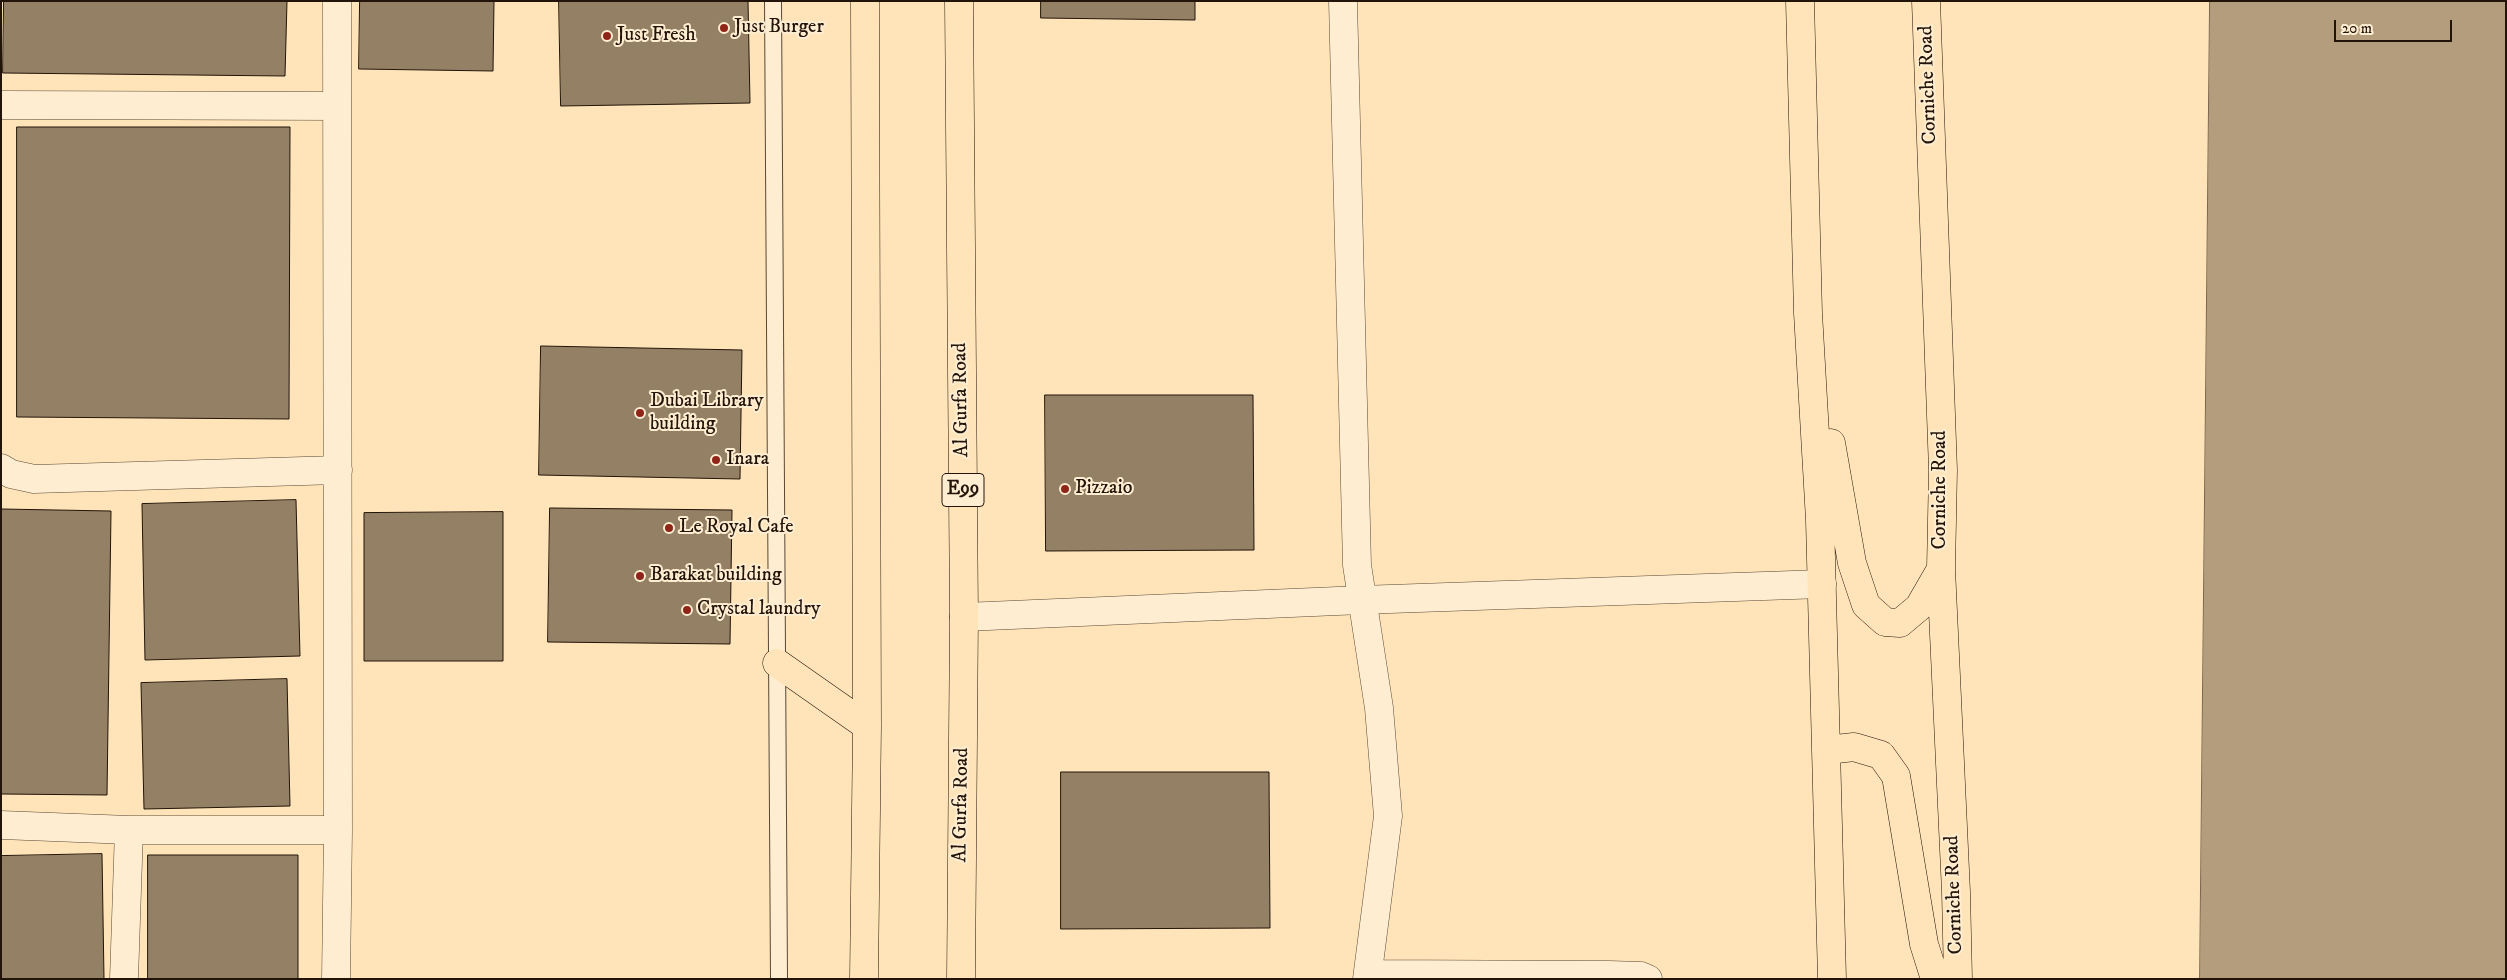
<!DOCTYPE html>
<html>
<head>
<meta charset="utf-8">
<style>
	body { margin:0 }
	#map { position:relative; width:2507px; height:980px; overflow:hidden; background:#fee4b8; font-family:"IM FELL DW Pica",serif }
	canvas { display:block }
	.frame { position:absolute; inset:0; border:2px solid #221409; pointer-events:none }
	.scale { position:absolute; left:2334px; top:20px; width:118px; height:22px; box-sizing:border-box; border:2px solid #221409; border-top:0; padding-left:6px; font-size:15px; line-height:18px; white-space:nowrap; color:#221409; -webkit-text-stroke:4px #feedd1; paint-order:stroke }
</style>
</head>
<body>
<div id="map">
<canvas width="2507" height="980"></canvas>
<div class="frame"></div>
<div class="scale">20 m</div>
</div>
<script>
const g = document.querySelector('canvas').getContext('2d');
g.lineJoin = 'round';
function fill(path, color) { g.fillStyle = color; g.fill(path, 'evenodd'); }
function trace(path, color, width, dash) { g.strokeStyle = color; g.lineWidth = width; g.lineCap = dash ? 'butt' : 'round'; g.setLineDash(dash || []); g.stroke(path); }
function write(font, color, halo, rows, align = 'center') {
  g.font = font + ' "IM FELL DW Pica",serif'; g.lineWidth = 4; g.setLineDash([]); g.textBaseline = 'middle'; g.strokeStyle = halo; g.fillStyle = color; for (const [text, x, y, turn = 0] of rows) {
    g.save(); g.translate(x, y); g.rotate((+turn || 0) * Math.PI / 180); g.textAlign = isNaN(turn) ? turn : align; if (halo) g.strokeText(text, 0, 0); g.fillText(text, 0, 0); g.restore();
  }
}
const water = new Path2D(`
	M2210,1H2506V979H2200Z`);
fill(water, '#b39d7c');
trace(water, '#79664e', 1);
const building = new Path2D(`
	M4,1H287L285,76L3,73Z
	M360,1H494L493,71L359,69Z
	M559,1H748L750,103L561,106Z
	M1041,1H1195V20L1041,18Z
	M17,127H290L289,419L17,417Z
	M541,346L742,350L740,479L539,475Z
	M1045,395H1253L1254,550L1046,551Z
	M296,500L300,656L145,660L142,504Z
	M550,508L732,510L730,644L548,642Z
	M1,509L111,511L107,795L1,794Z
	M503,512V661H364V513Z
	M287,679L290,806L144,809L141,683Z
	M1061,772H1269L1270,928L1061,929Z
	M102,854L104,979H1V856Z
	M148,855H298V979H148Z`);
fill(building, '#948064');
trace(building, '#221409', 1);
const service = new Path2D(`
	M773,1L779,979`);
const minor = new Path2D(`
	M1343,1L1357,565L1379,708L1388,816L1367,979
	M1,105L337,106
	M1,468L11,474L34,479L338,470
	M964,617L1361,600L1822,584
	M1,825L129,830H338
	M1368,974L1609,975L1641,976L1648,979
	M124,979L129,830
	M336,979L338,830L337,1`);
const trunk = new Path2D(`
	M959,1L964,617L961,979
	M1800,1L1808,313L1820,520L1832,979
	M1926,1L1943,470L1941,569L1956,892L1958,979
	M1831,443L1852,563L1866,605L1885,622L1900,623L1919,607L1941,569
	M777,663L867,726
	M1827,750L1854,747L1881,755L1896,776L1924,944L1935,979
	M864,979L867,726L865,1`);
trace(service, '#594835', 18);
trace(minor, '#594835', 29);
trace(trunk, '#221409', 29);
trace(service, '#feedd1', 16);
trace(minor, '#feedd1', 28);
trace(trunk, '#fee4b8', 28);
for (const [x, y, r, color] of [
	[724,28,5,"#8f2418"],
	[607,36,5,"#8f2418"],
	[640,413,5,"#8f2418"],
	[716,460,5,"#8f2418"],
	[1065,489,5,"#8f2418"],
	[669,528,5,"#8f2418"],
	[640,576,5,"#8f2418"],
	[687,610,5,"#8f2418"]
]) { const dot = new Path2D(); dot.arc(x, y, r, 0, 2 * Math.PI); g.fillStyle = color; g.fill(dot); trace(dot, '#feedd1', 2); }
for (const [x, y, w] of [
	[963,490,42]
]) { const box = new Path2D(); box.roundRect(x - w / 2, y - 16.5, w, 33, 4); g.fillStyle = '#feedd1'; g.fill(box); trace(box, '#221409', 1); }
write('bold 19px', '#221409', null, [
	["E99",963,490]
]);
write('20px', '#221409', '#feedd1', [
	["Just Burger",734,28],
	["Just Fresh",617,36],
	["Dubai Library",650,402],
	["building",650,425],
	["Inara",726,460],
	["Pizzaio",1075,489],
	["Le Royal Cafe",679,528],
	["Barakat building",650,576],
	["Crystal laundry",697,610]
], 'left');
write('20px', '#221409', '#feedd1', [
	["Corniche Road",1929,85,-92],
	["Al Gurfa Road",962,400,-91],
	["Corniche Road",1941,490,-90],
	["Al Gurfa Road",962,805,-89],
	["Corniche Road",1955,895,-92]
]);
</script>
</body>
</html>
